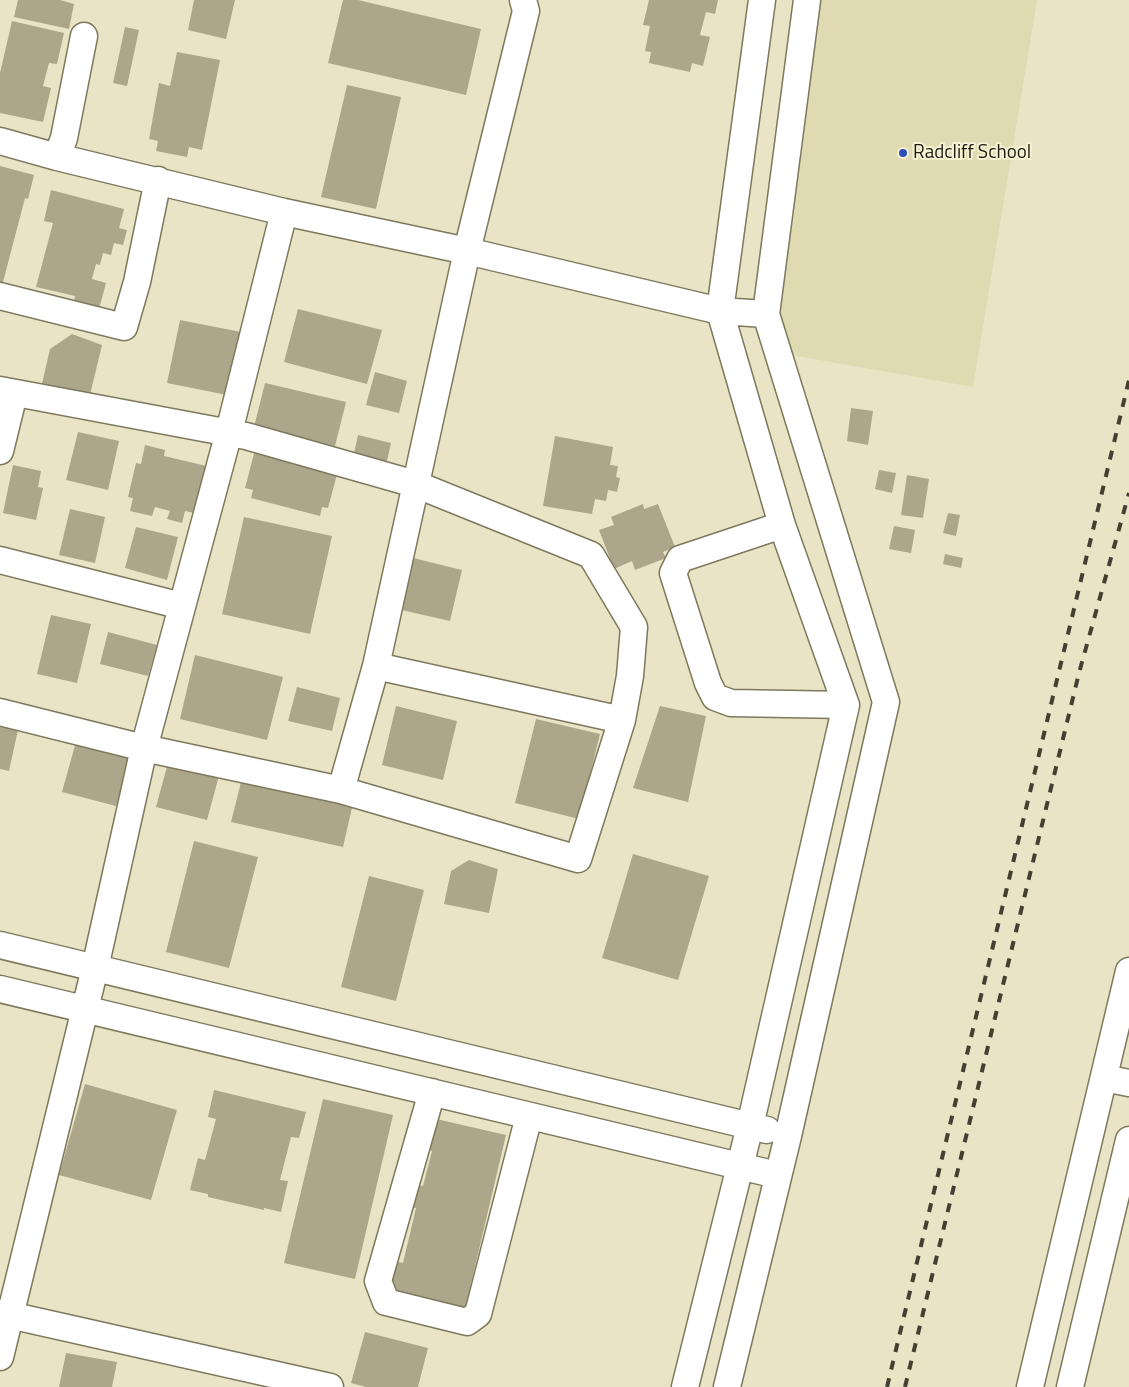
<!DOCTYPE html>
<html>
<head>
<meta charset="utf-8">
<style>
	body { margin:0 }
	canvas { display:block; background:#e9e4c5 }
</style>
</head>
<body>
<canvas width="1129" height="1387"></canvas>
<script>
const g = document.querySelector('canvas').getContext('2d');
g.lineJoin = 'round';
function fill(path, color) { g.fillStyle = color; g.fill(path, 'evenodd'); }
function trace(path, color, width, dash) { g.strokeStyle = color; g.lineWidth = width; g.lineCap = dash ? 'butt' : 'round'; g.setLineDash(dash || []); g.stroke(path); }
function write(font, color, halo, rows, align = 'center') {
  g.font = font + ' "Titillium Web",sans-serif'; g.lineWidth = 4; g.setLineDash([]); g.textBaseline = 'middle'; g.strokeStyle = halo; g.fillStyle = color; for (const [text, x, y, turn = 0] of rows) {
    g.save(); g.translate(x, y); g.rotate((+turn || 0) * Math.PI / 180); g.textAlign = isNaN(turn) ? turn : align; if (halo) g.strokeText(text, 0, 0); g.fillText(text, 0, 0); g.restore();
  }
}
fill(new Path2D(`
	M817,0H1037L973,387L785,354L772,305Z`), '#e0dab3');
fill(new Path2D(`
	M18,0H60L74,4L69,29L14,17Z
	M194,0H235L226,39L188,30Z
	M343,0H358L481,29L466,95L328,63Z
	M649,0H718L715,14L706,12L700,35L710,37L703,66L692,63L690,72L649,63L651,52L645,51L650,26L643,25Z
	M12,21L64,33L57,64L49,63L43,86L51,88L43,122L0,113V73Z
	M125,27L139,30L127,86L113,83Z
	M177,52L220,60L202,150L189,147L187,157L156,151L158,141L149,139L159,83L170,86Z
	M347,85L401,97L376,209L321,197Z
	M0,166L34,175L28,199L25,198L2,286L0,285Z
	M51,190L124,209L119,228L127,230L123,245L114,243L111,255L103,253L100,265L96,264L92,279L106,283L99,309L74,302L75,296L36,287L53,223L44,221Z
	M298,309L382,330L367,384L284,362Z
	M180,320L241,332L227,395L167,383Z
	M72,334L102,345L89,399L41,388L50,349Z
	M375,372L407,381L399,413L366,405Z
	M265,383L346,402L335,446L254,427Z
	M851,408L873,411L868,445L847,441Z
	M78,432L119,441L108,490L66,480Z
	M358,435L391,443L385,470L352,463Z
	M555,436L613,447L610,465L618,466L616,477L620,478L617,492L608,490L606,501L595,499L592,514L543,506Z
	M145,445L165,450L164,456L211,467L199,514L185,511L182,523L167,519L170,511L155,507L152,516L130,511L133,498L128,497L136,463L141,464Z
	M256,446L339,467L328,508L322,507L320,516L251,498L253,490L245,488Z
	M13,465L41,471L38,487L43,488L36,520L3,513Z
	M879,470L896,473L892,493L875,489Z
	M907,475L929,479L923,518L901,515Z
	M643,504L644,509L658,504L675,547L663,552L666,558L635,570L632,561L614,569L599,530L614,525L611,517Z
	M70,509L105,517L95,563L59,555Z
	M948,513L960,515L956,536L943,533Z
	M244,517L332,536L310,634L222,614Z
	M894,526L915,530L911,553L889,549Z
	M136,527L178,537L167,580L125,568Z
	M945,554L963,558L961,568L943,564Z
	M405,556L462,570L450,621L393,608Z
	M51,615L91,624L77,683L37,674Z
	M108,632L157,645L148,676L100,664Z
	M195,655L283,677L267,740L180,719Z
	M297,687L340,698L332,731L288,721Z
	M396,706L457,721L443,780L382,765Z
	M660,706L706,716L688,802L633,788Z
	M536,719L600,734L579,819L515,803Z
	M0,727L18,730L9,771L0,769Z
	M77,738L131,751L116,806L62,792Z
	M169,759L220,772L207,820L156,807Z
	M243,774L354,799L343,847L231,822Z
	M194,841L258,857L229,968L166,952Z
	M633,854L709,876L678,980L602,958Z
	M469,860L498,869L489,913L444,904L451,871Z
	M369,876L424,890L396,1001L341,987Z
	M85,1084L177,1110L151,1200L59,1175Z
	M214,1090L306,1112L299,1138L291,1137L280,1180L288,1181L281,1212L264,1208V1210L208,1197V1194L190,1190L198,1158L205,1160L216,1119L208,1117Z
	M323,1099L393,1115L355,1279L284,1263Z
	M432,1118L506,1135L464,1313L387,1295L395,1261L403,1263L416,1208L408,1207L414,1184L423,1186L432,1151L424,1149Z
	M365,1332L428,1348L418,1387H366L351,1383Z
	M66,1353L117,1362L112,1387H59Z`), '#aca78a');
const minor = new Path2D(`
	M523,0L526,11L467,251L376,666L622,720
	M0,141L57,157L284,212L467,251L720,311L766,314
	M57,157L64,138L84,36
	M0,296L124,327L137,282L158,180
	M0,390L246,436L415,484L591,555L634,627L630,676L622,720L578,859L341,790L144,748L0,712
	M0,451L14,394
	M782,525L680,559L673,573L708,683L715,697L731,703L846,705
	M0,560L182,606
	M341,790L376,666
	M0,945L767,1130
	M0,989L777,1175
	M1104,1078L1129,1083
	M432,1092L378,1281L386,1302L467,1322L478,1314L529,1116
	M0,1313L330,1387
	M0,1357L95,968L144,748L229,432L284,212
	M685,1387L750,1126L846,705L782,525L720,311L762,0
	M727,1387L788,1136L886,702L766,314L807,0
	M1030,1387L1129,971
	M1070,1387L1129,1140`);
trace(minor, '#7e795d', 29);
trace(minor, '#fff', 26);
trace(new Path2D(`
	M887,1387L1129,380
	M905,1387L1079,673L1129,493`), '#434031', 4, [9, 9]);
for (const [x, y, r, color] of [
	[903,153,5,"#2f4ebe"]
]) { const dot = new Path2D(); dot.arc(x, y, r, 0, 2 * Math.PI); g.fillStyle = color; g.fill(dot); trace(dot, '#f6f2d2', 2); }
write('19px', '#1c1a0f', '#f6f2d2', [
	["Radcliff School",913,153]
], 'left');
</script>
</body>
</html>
